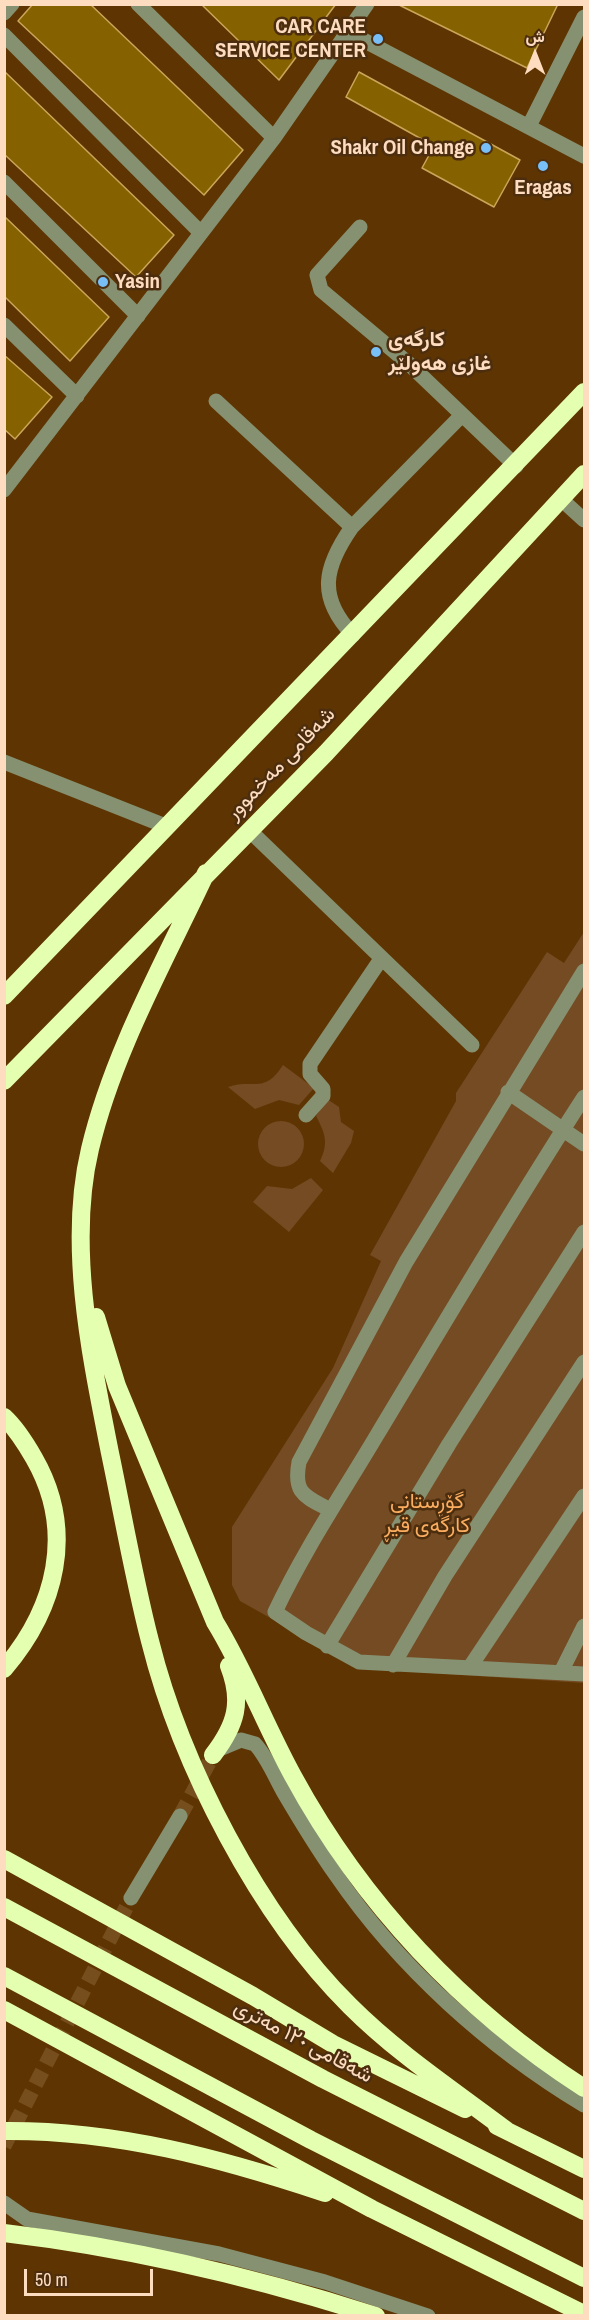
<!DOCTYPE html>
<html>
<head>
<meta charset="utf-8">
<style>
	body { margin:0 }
	#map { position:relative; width:589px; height:2320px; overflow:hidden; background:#5e3502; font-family:"Archivo Narrow",Vazirmatn,sans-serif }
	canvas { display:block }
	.frame { position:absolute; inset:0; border:6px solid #fddcc0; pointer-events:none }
	.north { position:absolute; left:505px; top:24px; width:60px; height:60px; -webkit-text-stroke:4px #4c2e0f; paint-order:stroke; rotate:0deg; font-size:16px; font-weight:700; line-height:24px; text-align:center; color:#fddcc0 }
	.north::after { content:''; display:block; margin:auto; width:21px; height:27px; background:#fddcc0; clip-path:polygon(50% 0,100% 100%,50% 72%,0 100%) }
	.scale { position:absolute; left:24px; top:2269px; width:129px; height:27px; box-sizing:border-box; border:3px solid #fddcc0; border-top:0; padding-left:8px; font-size:18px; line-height:21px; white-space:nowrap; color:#fddcc0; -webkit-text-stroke:4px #4c2e0f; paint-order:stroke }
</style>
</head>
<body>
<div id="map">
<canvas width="589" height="2320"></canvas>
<div class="frame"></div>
<div class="north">ش</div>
<div class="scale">50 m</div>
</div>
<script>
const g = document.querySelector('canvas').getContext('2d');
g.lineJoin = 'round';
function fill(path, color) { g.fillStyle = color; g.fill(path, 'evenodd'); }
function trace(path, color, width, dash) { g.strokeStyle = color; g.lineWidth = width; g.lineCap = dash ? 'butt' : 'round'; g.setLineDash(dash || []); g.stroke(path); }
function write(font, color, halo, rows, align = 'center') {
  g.font = font + ' "Archivo Narrow",Vazirmatn,sans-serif'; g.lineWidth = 5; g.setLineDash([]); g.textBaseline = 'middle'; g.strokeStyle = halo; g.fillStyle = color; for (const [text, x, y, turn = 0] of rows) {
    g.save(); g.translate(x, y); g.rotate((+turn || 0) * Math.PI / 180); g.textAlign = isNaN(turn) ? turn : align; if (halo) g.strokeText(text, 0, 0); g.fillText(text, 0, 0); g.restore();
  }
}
fill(new Path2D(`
	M584,932V1683L370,1669L354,1665L240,1601L232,1585V1527L333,1368L381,1261L370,1255L456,1101V1093L547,952L564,963Z
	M283,1065L314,1088L299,1105L279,1100L255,1109L228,1087C253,1078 264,1095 283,1065Z
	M327,1099L339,1107L341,1122L354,1131L351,1143L333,1173L320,1161C329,1143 325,1133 316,1116Z
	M258 1144a23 23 0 1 1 46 0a23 23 0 1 1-46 0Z
	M311,1178L323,1190L289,1232L253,1202L267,1186L292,1189Z`), '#744b22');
const building = new Path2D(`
	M33,4H90L243,150L204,195L18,21Z
	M201,4H336L279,80Z
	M397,4H558L527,68Z
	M4,71L174,235L136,277L4,154Z
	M359,72L520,160L494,207L422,168L434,146L346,97Z
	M4,216L109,317L70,361L4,296Z
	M4,355L52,397L15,439L4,429Z`);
fill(building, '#856100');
trace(building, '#cba65a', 1.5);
trace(new Path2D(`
	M180,1816L213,1755
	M4,2146L131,1898`), '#764e1e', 15, [15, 8]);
trace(new Path2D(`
	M138,4L274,138
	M4,13L12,4
	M348,32L584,156
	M4,35L201,233
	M529,126L584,17
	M4,182L138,316
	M360,227L317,275L321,290L408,363L516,466
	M4,325L77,396
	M216,401L352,527
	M4,490L274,138L367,4
	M561,499L584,520
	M353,635C317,597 324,567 352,527L462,415
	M4,762L168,827
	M249,830L472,1045
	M508,1092L584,1144
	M584,1097C512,1208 445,1322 377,1435C342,1494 304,1550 275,1612L306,1633L359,1662L584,1674
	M306,1115L323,1096V1089L310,1074V1064L381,959
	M330,1510C305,1496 293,1494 299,1462L406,1262L584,971
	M327,1646L449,1444L584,1232
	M393,1665L445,1576L584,1362
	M470,1667L584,1496
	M561,1672L584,1626
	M217,1750L241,1740L255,1744C267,1757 274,1775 283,1791C300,1820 317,1848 336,1875C399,1967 489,2048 584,2105
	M131,1898L180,1816
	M4,2203L27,2219L219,2254L325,2282L428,2316`), '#869171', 15);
trace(new Path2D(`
	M206,873C164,963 113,1052 90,1149C67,1245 91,1357 110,1453C123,1515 134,1579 150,1641C181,1765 259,1916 350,2006C397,2053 453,2090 506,2130
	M4,996L584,392
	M4,1081L326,753L584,474
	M96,1317L117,1386L215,1622C245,1671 265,1725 293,1776C362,1903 463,2010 584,2088
	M4,1417C16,1428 26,1444 34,1458C76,1531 56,1608 4,1669
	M213,1755C236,1725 243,1702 229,1666
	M4,1859L253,1996L333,2044L465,2109
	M4,1907L323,2079L584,2211
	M4,1976L311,2140L584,2278
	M4,2010L372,2209L584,2314
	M497,2126L584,2169
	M4,2131C116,2130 220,2158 325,2193
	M4,2233C132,2248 254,2277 376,2316`), '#e5ffb0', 18);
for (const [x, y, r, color] of [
	[378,39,6,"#78bff7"],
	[486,148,6,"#78bff7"],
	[543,166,6,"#78bff7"],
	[103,282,6,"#78bff7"],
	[376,352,6,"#78bff7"]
]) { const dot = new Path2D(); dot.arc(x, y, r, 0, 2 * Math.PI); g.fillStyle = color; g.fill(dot); trace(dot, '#4c2e0f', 2); }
write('bold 21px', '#fddcc0', '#4c2e0f', [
	["CAR CARE",366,27],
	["SERVICE CENTER",366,51],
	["Shakr Oil Change",474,148],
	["Eragas",543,188,"center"],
	["Yasin",115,282,"left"],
	["کارگەی",388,340,"left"],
	["غازی هەولێر",388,364,"left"]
], 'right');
write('21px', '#fddcc0', '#4c2e0f', [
	["شەقامی مەخموور",281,764,-46],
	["شەقامی ١٢٠ مەتری",303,2042,28]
]);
write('21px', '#fbad60', '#4c2e0f', [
	["گۆڕستانی",427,1502],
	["کارگەی قیڕ",427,1526]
]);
</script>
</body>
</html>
